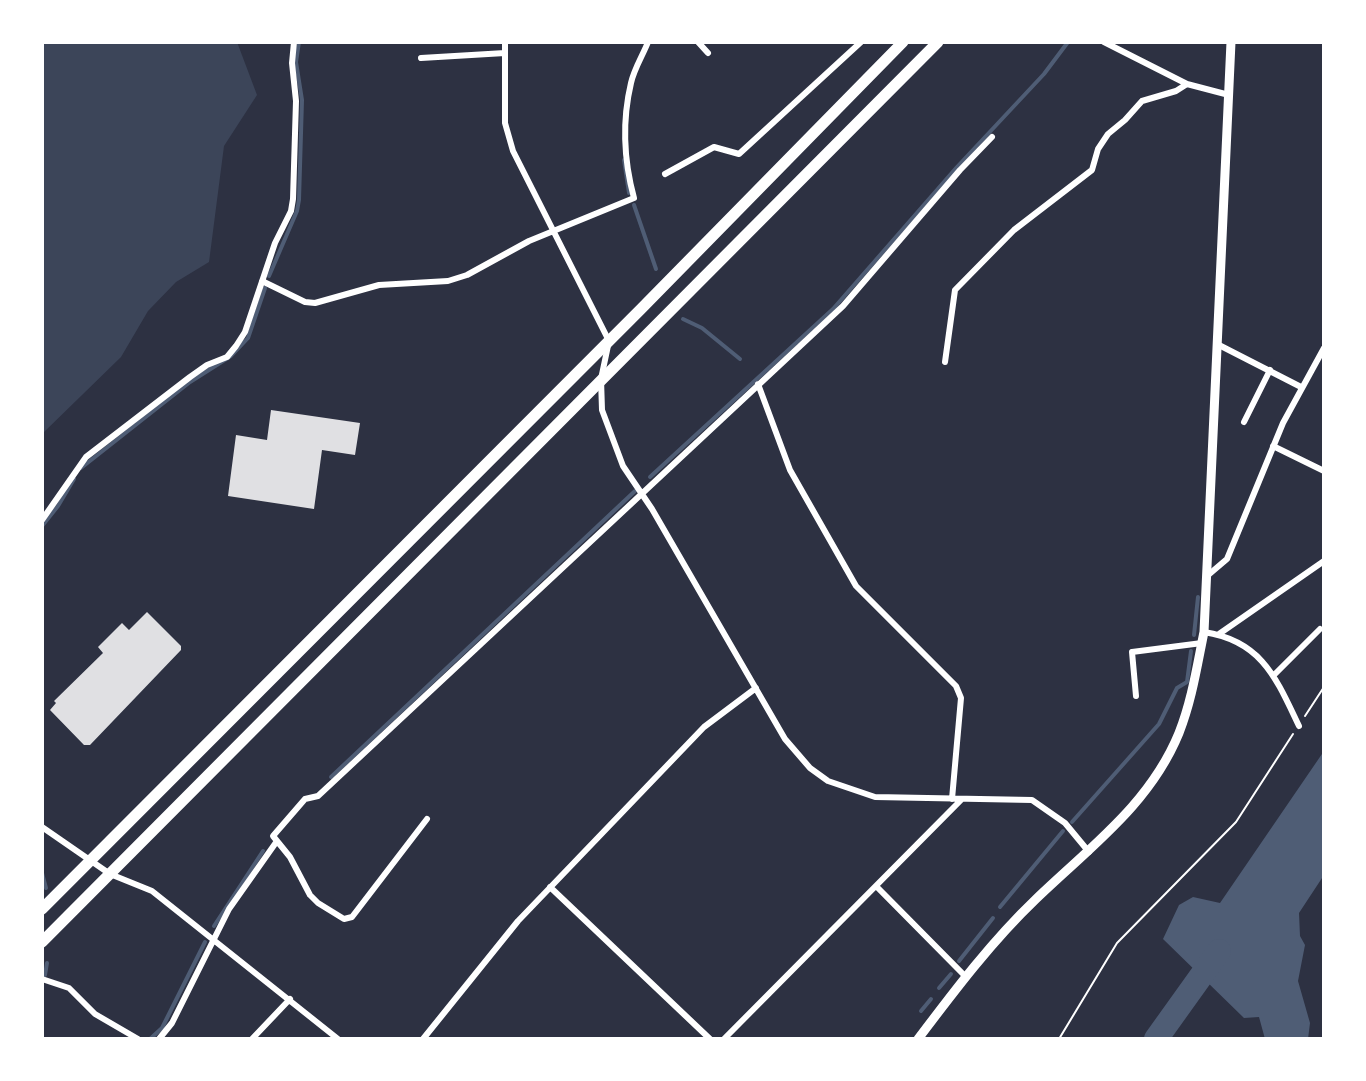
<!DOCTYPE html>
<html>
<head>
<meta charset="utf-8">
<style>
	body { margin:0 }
	#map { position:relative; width:1366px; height:1081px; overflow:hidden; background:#2d3142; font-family:"Golos Text",sans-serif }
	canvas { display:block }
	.frame { position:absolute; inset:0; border:44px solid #fff; pointer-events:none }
</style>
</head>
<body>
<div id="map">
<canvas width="1366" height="1081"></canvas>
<div class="frame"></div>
</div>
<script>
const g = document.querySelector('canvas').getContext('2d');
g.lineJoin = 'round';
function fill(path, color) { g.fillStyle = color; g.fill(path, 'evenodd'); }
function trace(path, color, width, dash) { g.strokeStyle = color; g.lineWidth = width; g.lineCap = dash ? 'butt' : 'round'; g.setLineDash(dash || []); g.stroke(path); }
fill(new Path2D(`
	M42,42H237L257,95L224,146L209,262L176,282L148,311L121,357L42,434Z`), '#3c4559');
fill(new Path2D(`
	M1324,751V875L1299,913L1300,936L1305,945L1298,981L1310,1023L1308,1039H1265L1259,1017L1244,1018L1163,939L1179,905L1193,897L1220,903Z`), '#4f5d75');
trace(new Path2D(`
	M624,160L629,193
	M634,205L656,269
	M269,276L297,211L299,200L302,100L296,62L299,42
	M683,319L702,328L740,359
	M81,468L190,382L231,356L248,338L265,288
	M650,477L833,309L957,167L1044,74L1068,42
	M42,526L58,506L74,479
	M1194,635L1198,597
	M331,777L635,491
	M1072,822L1159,724L1177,688L1187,682L1191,651
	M42,873L46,888
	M1000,907L1063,831
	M214,926L263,851
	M959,961L993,918
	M45,975L47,963
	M939,988L951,974
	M921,1011L931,999
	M150,1039L162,1028L205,942`), '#4f5d75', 4);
trace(new Path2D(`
	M1156,1039L1219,951`), '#4f5d75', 24);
fill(new Path2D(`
	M271,410L360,423L355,455L322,450L314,509L228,496L236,435L267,440Z
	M147,612L181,646V650L90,745H84L50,710L56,703L54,701L103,653L98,647L122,623L129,630Z`), '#e0e0e3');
trace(new Path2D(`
	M1305,716L1324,687
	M1059,1039L1117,943L1236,822L1293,734`), '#fff', 2);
trace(new Path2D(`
	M505,42V123L513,151L609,341L601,379L602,410L623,466L652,509L785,739L810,768L828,781L875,797L1032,800L1065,823L1089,852
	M698,42L708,53
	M1104,42L1187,84L1229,95
	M421,58L505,53
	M665,174L714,147L739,154L861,42
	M262,281L305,302L315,303L379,285L448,281L467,275L529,241L634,198C624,161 622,121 631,83C634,69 643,55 648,42
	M1217,344L1301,387
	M945,362L955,290L1014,230L1092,170L1098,149L1108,134L1125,120L1142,101L1176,91L1187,84
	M758,384L790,470L856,586L956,686L961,698L952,799
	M1244,422L1270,370
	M1273,446L1324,471
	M42,520L86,457L190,377L207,365L227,357L236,346L245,332L275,243L291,211L293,199L296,101L292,63L294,42
	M1207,576L1227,559L1283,423L1324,348
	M1204,632C1262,641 1276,678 1299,726
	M1219,634L1324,561
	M1274,675L1320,629
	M1136,696L1132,652L1202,643
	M427,819L352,917L344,919L318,903L310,895L290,857L273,836L305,799L318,796L843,306L960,170L992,137
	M42,827L110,874L152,891L338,1039
	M876,886L966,977
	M550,887L710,1039
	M42,979L69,988L95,1014L138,1039
	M159,1039L172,1023L229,909L277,841
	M252,1039L290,999
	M423,1039L518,921L704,727L756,688
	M724,1039L962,799`), '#fff', 6);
trace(new Path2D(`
	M918,1039C955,990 992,941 1036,899C1090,847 1150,804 1179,733C1192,700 1197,666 1204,632L1231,42`), '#fff', 9);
trace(new Path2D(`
	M42,909L641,309L903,42
	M42,942L938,42`), '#fff', 11);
</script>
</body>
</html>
